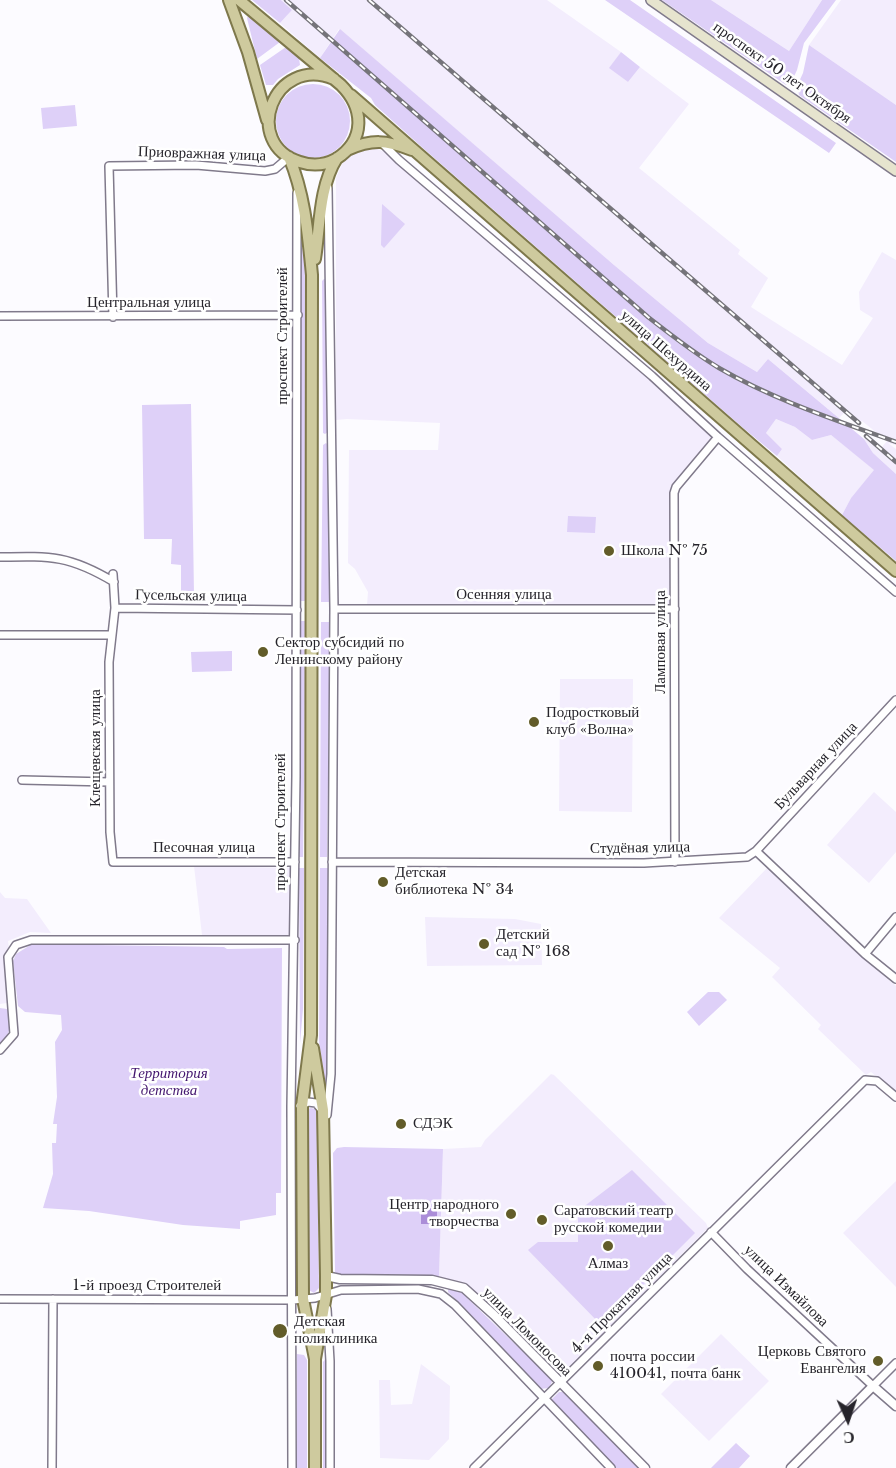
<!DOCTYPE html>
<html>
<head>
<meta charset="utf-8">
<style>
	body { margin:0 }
	#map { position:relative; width:896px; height:1468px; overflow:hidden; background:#fcfbff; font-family:"Libre Baskerville",serif }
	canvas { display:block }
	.north { position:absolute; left:818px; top:1390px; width:60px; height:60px; -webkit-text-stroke:4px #fff; paint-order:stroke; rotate:177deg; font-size:16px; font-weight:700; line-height:24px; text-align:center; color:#26242b }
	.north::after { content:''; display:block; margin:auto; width:21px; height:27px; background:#26242b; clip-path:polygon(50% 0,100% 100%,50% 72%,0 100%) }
</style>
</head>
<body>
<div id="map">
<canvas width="896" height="1468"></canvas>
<div class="north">С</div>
</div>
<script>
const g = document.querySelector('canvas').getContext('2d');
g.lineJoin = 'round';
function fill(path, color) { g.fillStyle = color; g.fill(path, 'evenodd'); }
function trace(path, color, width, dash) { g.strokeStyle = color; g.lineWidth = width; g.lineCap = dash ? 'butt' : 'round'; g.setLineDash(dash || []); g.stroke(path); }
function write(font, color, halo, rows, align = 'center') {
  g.font = font + ' "Libre Baskerville",serif'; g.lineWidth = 5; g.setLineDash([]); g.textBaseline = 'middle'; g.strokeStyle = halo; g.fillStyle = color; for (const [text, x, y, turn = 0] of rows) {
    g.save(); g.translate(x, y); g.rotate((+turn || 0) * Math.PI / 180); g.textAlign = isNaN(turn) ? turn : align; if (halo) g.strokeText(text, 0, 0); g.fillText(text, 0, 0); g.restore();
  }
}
fill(new Path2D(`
	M281,0H547L621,52L610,68L628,82L640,67L689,104L639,168L740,250L738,254L768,278L751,307L842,365L873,318L860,310L859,292L882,252L896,260V445L888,443L896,449V474L873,453L864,439L868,434L882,447L887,441L862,421L858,425L844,413L839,418L768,359L757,372L708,343L614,265L339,29L320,58L280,23L292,10Z
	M711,0H822L789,51Z
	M841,0H896V105L809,45Z
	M374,147L386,153L711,430L713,436L710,442L673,484L672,599L668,605L546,606L367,605L368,592L355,569L348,563L349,450H438L440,423L347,419L336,420V178L344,160L353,154Z
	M776,419L795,427L812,440L831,435L875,470L851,498L842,515L777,456L782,449L766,433Z
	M560,679H633L632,812L559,811Z
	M874,792L896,812V852L869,883L827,845Z
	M194,866L290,868L291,872L290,934L280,938L204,937L202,935Z
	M767,868L862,957L896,986V1093L871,1072L866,1075L818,1029L821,1025L772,977L780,968L719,918Z
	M0,892L5,898L27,899L51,933L30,932L8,941L9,948L4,958L7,1003L0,1004Z
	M425,917L515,919L541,924L542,965L427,966Z
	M551,1074L554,1075L706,1223L708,1228L566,1371L561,1373L466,1283L439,1277L443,1149L481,1147L485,1140Z
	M896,1181V1287L843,1233Z
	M721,1334L769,1381L709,1441L661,1394Z
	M421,1364L450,1386L449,1439L429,1460L380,1458L379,1380H390L391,1405L412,1404Z`), '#f3edfd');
fill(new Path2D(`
	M252,0H281L292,10L280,23Z
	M605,0H630L836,143L829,153Z
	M662,0H711L789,51L822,0H836L804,43L797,70L791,83L786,85Z
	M248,16L280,42L257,59L247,18Z
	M340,29L614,265L708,343L757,372L768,359L864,439L873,453L896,474V561L842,515L851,498L874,470L831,435L812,440L795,427L776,419L766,433L782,449L777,456L742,427L424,149L375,105L371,98L320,58Z
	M809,45L896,105V162L799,95L797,86L803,73Z
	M286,47L299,58L300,65L278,79L273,85H266L260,65Z
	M621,52L640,67L628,82L609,68Z
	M276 121a37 37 0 1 1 74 0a37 37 0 1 1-74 0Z
	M75,105L77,126L43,129L41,108Z
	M382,204L405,224L384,248L381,245Z
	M304,247L306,248V281L307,601H301V248Z
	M324,279H326L328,432L325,434L323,433L322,281Z
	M191,404L194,594H181V565L171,564L172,539H144L142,405Z
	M326,443L328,445L330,602H321L323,445Z
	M568,516L596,517L595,533L567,532Z
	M301,621H306L303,857H299Z
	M321,622H330L327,857H320Z
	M232,651V671L192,672L191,652Z
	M299,868H304L303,1009L300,1043Z
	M320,868H328V1073L326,1091L319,1042Z
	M32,944L224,947L227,949L282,948L281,1193H276V1215L240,1221V1229L183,1225L89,1211L43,1208L53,1174L52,1143H56L57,1124H53L57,1097L55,1042L62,1030L61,1015L25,1012L18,1006L13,961L16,954Z
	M708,992H719L727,1000L699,1026L687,1012Z
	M0,1008L7,1009C14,1023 9,1035 0,1047Z
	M311,1108L315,1109L317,1112L319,1288L314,1293L307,1289L305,1113L307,1109Z
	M344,1147L443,1149L439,1277L338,1274L335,1272L333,1153L337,1148Z
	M632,1170L695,1233L602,1326L528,1250L538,1242H578V1211Z
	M448,1287L462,1293L550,1378L552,1382L549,1388L540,1389L448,1292Z
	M297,1354L304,1355L307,1360V1468H297Z
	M326,1358L328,1359V1468H323V1362Z
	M559,1392H563L638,1468H616L552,1404L551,1400Z
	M736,1443L750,1456L739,1468H711Z`), '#ded0f8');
fill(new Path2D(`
	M421,1208H437V1224H421Z`), '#ab8dd8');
const minor = new Path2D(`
	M381,142L399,160L652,376L718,437L896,592
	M0,316L298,315
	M113,317L109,166L196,165L265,171L275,169L289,157
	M0,557C50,556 69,555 114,582
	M113,574L115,608L109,662L110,832L113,862H295
	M115,608L297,610
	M334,609H675
	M0,635H111
	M22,780L109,782
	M756,851L896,700
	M332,862L644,863L747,857L756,851L865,954L896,979
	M675,862L674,493L676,487L718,437
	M865,954L896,917
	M0,1050L14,1034L8,957L16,945L31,940H295
	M300,1106L308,1102L316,1103L321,1109
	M327,1115L331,1074L334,609L328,188
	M711,1232L747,1269L873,1386L896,1363
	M0,1299L293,1300L315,1298L341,1290L418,1289L441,1294L455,1305L611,1468
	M327,1309L330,1361V1468
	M52,1468L53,1299
	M292,1468L291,1106L296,776L297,193
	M474,1468L865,1080L877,1081L896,1097`);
const tertiary = new Path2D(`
	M326,1276L340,1279L432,1280L464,1288L494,1315L645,1468
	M791,1468L873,1386L896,1406`);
const secondary = new Path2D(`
	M651,0L896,171`);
const primary = new Path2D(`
	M229,0L248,52L267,120
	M239,0L341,85C364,108 366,140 336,159C325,165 312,166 300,162C241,144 273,54 334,79
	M351,95L896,571
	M347,150C372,139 386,140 412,150
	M289,157C305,195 308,235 312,275L311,1035L302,1106L303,1299L315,1359
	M315,259C320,227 319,186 337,158
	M313,1048L323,1110L326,1276V1295L315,1359V1468`);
trace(minor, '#807a8b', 10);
trace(tertiary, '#807a8b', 11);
trace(secondary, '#807a8b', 12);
trace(primary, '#7e784c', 14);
trace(minor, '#fff', 7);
trace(tertiary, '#fff', 8);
trace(secondary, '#e6e4ce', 9);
trace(primary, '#ceca9e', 10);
const rail = new Path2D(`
	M286,0L648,317C671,335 694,353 719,368C774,400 836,420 896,442
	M369,0L859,423
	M866,436L896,462`);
trace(rail, '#75747a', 4.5);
trace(rail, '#fff', 2, [7]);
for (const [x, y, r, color] of [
	[609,551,6,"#625c29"],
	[263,652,6,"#625c29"],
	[534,722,6,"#625c29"],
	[383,882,6,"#625c29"],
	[484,944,6,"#625c29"],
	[401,1124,6,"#625c29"],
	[511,1214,6,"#625c29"],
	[542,1220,6,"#625c29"],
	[608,1246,6,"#625c29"],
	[280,1331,8,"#625c29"],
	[878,1361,6,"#625c29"],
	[598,1366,6,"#625c29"]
]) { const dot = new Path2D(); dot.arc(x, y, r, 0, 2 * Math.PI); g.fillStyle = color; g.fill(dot); trace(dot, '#fff', 2); }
write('15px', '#26242b', '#fff', [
	["проспект 50 лет Октября",782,73,35],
	["Приовражная улица",202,154,2],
	["Центральная улица",149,303],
	["проспект Строителей",283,336,-90],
	["улица Шехурдина",666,351,41],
	["Осенняя улица",504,595],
	["Гусельская улица",191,596,1],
	["Ламповая улица",661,642,-90],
	["Клещевская улица",96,748,-90],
	["Бульварная улица",816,766,-47],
	["проспект Строителей",281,822,-90],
	["Песочная улица",204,848],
	["Студёная улица",640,848,-1],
	["1-й проезд Строителей",147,1286],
	["улица Измайлова",786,1286,44],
	["4-я Прокатная улица",622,1303,-45],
	["улица Ломоносова",527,1332,45]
]);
write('15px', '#26242b', '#fff', [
	["Школа № 75",621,551],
	["Сектор субсидий по",275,643],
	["Ленинскому району",275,660],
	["Подростковый",546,713],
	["клуб «Волна»",546,730],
	["Детская",395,873],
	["библиотека № 34",395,890],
	["Детский",496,935],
	["сад № 168",496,952],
	["СДЭК",413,1124],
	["Центр народного",499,1205,"right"],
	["творчества",499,1222,"right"],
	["Саратовский театр",554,1211],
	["русской комедии",554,1228],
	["Алмаз",608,1264,"center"],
	["Детская",294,1322],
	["поликлиника",294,1339],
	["Церковь Святого",866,1352,"right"],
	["Евангелия",866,1369,"right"],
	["почта россии",610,1357],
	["410041, почта банк",610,1374]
], 'left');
write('italic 15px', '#44176f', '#fff', [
	["Территория",169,1074],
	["детства",169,1091]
]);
</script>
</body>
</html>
